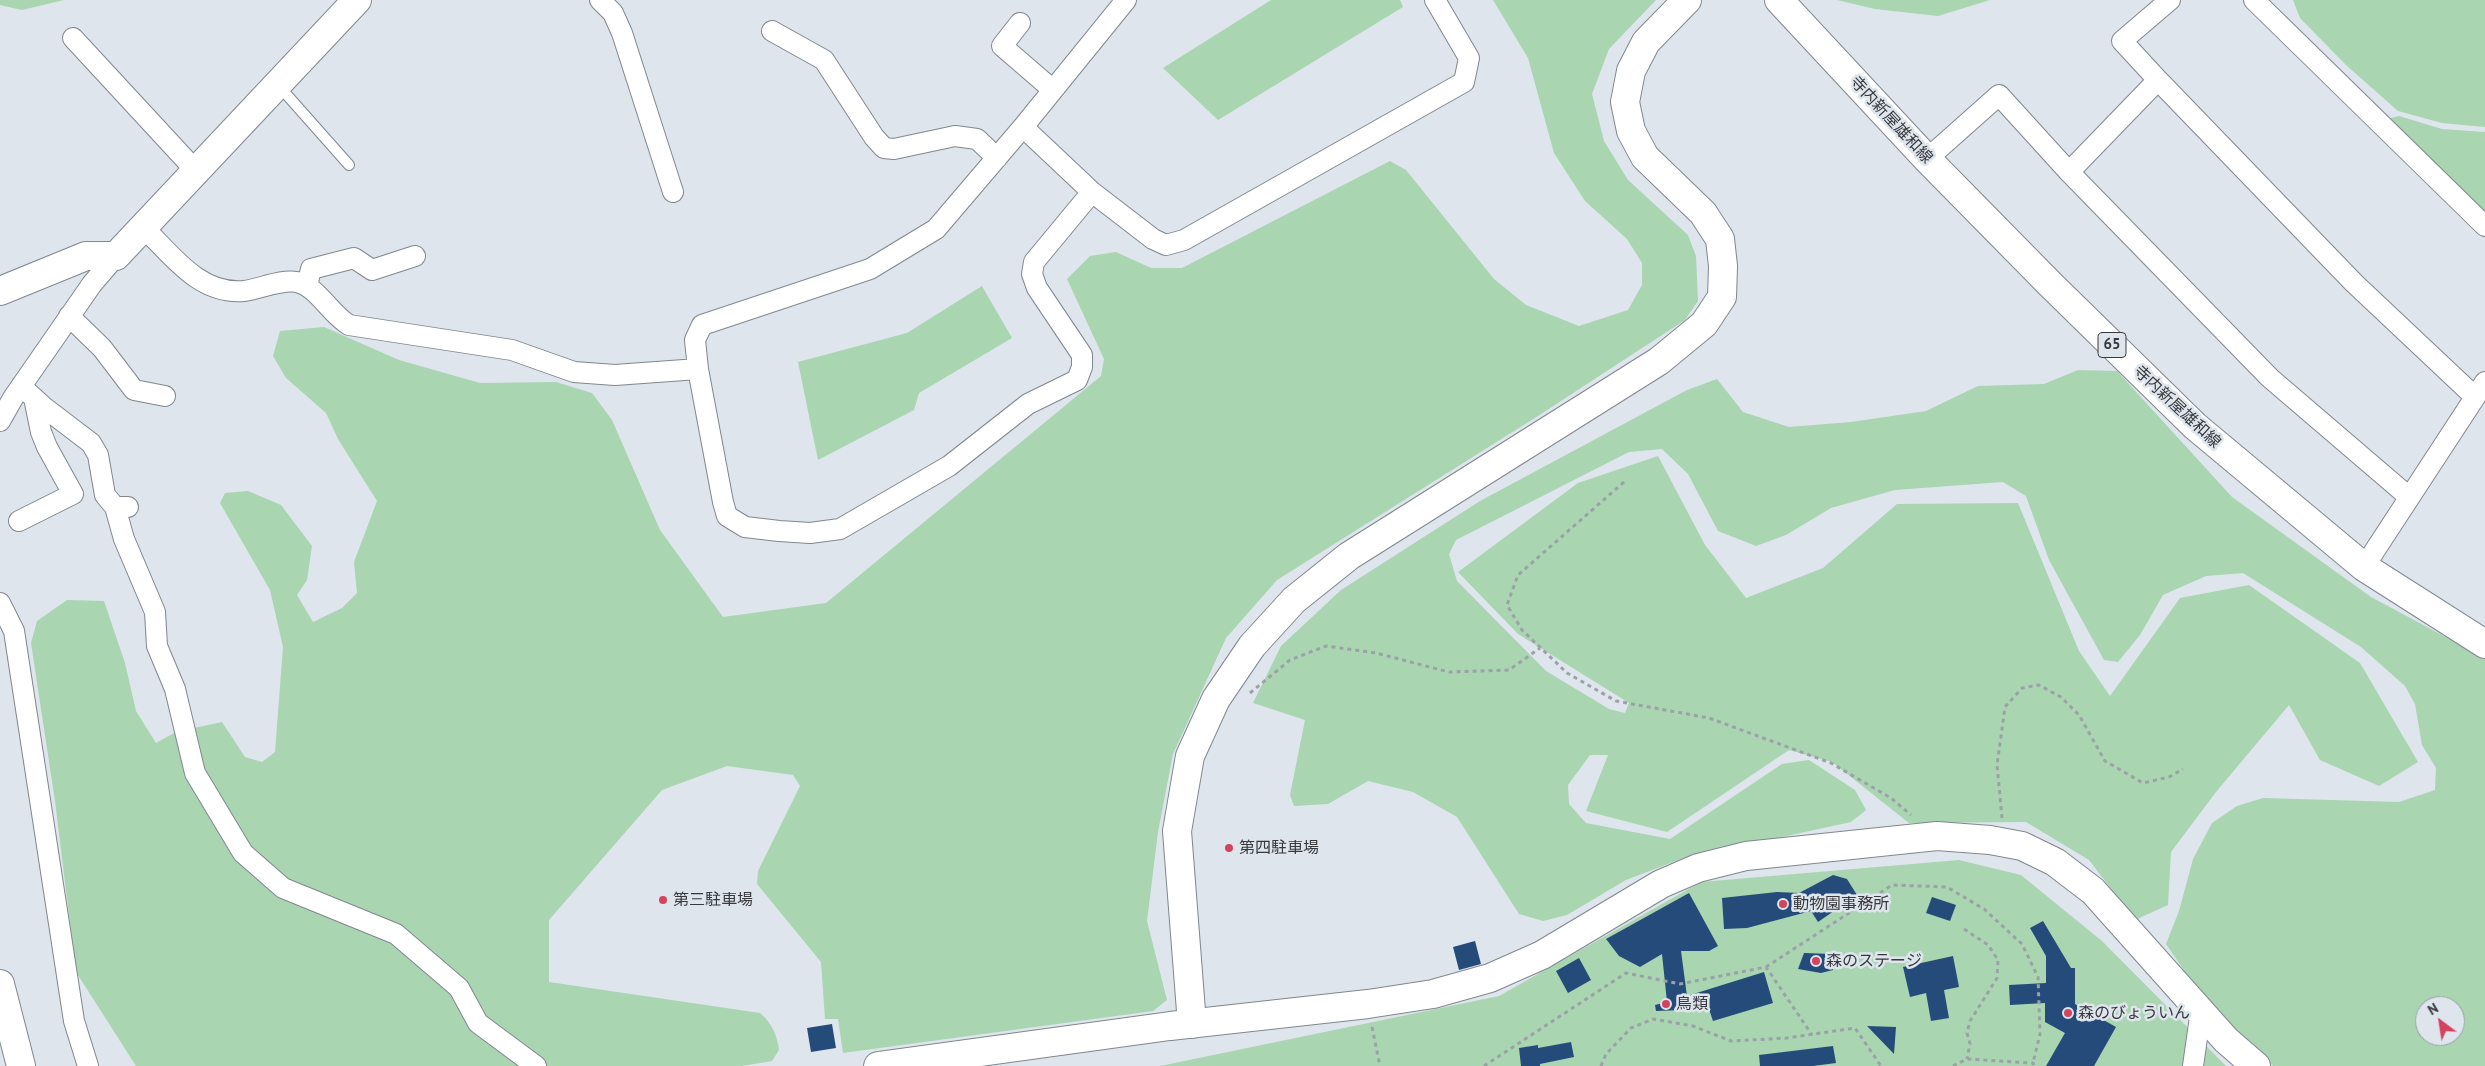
<!DOCTYPE html>
<html>
<head>
<meta charset="utf-8">
<style>
	body { margin:0 }
	#map { position:relative; width:2485px; height:1066px; overflow:hidden; background:#dee5ed; font-family:"PT Sans",sans-serif }
	canvas { display:block }
	.north { position:absolute; left:2415px; top:996px; width:50px; height:50px; box-sizing:border-box; background:#dee5ed; border:1px solid #9ba0a6; border-radius:50%; rotate:329deg; font-size:14px; font-weight:700; line-height:20px; text-align:center; color:#37393c }
	.north::after { content:''; display:block; margin:auto; width:18px; height:22px; background:#d4435e; clip-path:polygon(50% 0,100% 100%,50% 72%,0 100%) }
</style>
</head>
<body>
<div id="map">
<canvas width="2485" height="1066"></canvas>
<div class="north">N</div>
</div>
<script>
const g = document.querySelector('canvas').getContext('2d');
g.lineJoin = 'round';
function fill(path, color) { g.fillStyle = color; g.fill(path, 'evenodd'); }
function trace(path, color, width, dash) { g.strokeStyle = color; g.lineWidth = width; g.lineCap = dash ? 'butt' : 'round'; g.setLineDash(dash || []); g.stroke(path); }
function write(font, color, halo, rows, align = 'center') {
  g.font = font + ' "PT Sans","Noto Sans JP",sans-serif'; g.lineWidth = 5; g.setLineDash([]); g.textBaseline = 'middle'; g.strokeStyle = halo; g.fillStyle = color; for (const [text, x, y, turn = 0] of rows) {
    g.save(); g.translate(x, y); g.rotate((+turn || 0) * Math.PI / 180); g.textAlign = isNaN(turn) ? turn : align; if (halo) g.strokeText(text, 0, 0); g.fillText(text, 0, 0); g.restore();
  }
}
fill(new Path2D(`
	M0,0H64L22,10L0,5Z
	M1271,0H1400L1403,7L1218,120L1163,68Z
	M1493,0H1656L1609,49L1592,94L1604,141L1628,180L1688,235L1696,256L1698,301L1685,320L1538,416L1277,580L1226,638L1173,754L1158,832L1147,921L1167,1000L1153,1011L843,1053L838,1019H825L821,962L757,884L758,871L800,786L793,775L727,766L662,790L549,920V982L760,1013C772,1023 777,1035 779,1050L772,1061L742,1066H136L76,972L55,801L31,643L37,621L67,600L104,601L125,663L136,711L156,743L176,732L222,722L245,757L262,762L275,752L283,647L270,590L220,503L225,493L248,491L281,505L312,546L307,580L297,595L313,622L342,608L357,593L354,562L377,501L338,439L326,413L286,378L273,356L280,331L324,327L399,360L480,383L556,382L592,393L612,420L660,530L723,617L826,603L1101,376L1104,359L1067,279L1090,256L1116,252L1151,268H1182L1390,161L1406,170L1494,279L1526,305L1579,326L1628,310L1642,285V263L1627,239L1585,201L1554,153L1528,58Z
	M1837,0H1990L1938,16L1875,9Z
	M2293,0H2485V127L2442,123L2398,111L2346,65L2300,18Z
	M2399,116L2442,129L2485,132V211L2481,214L2383,120Z
	M982,286L1012,338L919,393L914,410L818,460L798,362L907,333Z
	M2078,370L2117,371L2232,497L2371,597L2485,658V1066H2273L2207,1004L2166,944L2179,911L2193,859L2212,823L2237,806L2263,798L2399,802L2435,790L2436,768L2422,745L2415,704L2405,686L2361,647L2243,573L2206,576L2163,595L2140,635L2118,662L2104,660L2049,560L2026,496L2003,482L1895,490L1831,508L1786,535L1756,546L1718,531L1688,474L1662,449L1629,452L1456,540L1449,554L1457,581L1546,671L1609,709L1625,713L1629,703L1518,634L1458,572L1578,483L1658,456L1705,545L1746,598L1823,568L1897,504L2018,503L2079,651L2110,696L2180,598L2249,585L2360,663L2418,762L2379,786L2320,760L2289,705L2216,792L2171,852L2168,905L2135,920L2089,860L2026,822L1909,823L1832,762L1789,750L1667,832L1586,811L1608,755H1590L1568,785L1569,804L1586,823L1670,839L1782,764L1809,760L1855,790L1866,810L1851,822L1681,859L1626,880L1567,915L1543,921L1519,914L1457,817L1413,792L1368,781L1328,804L1294,806L1290,795L1305,720L1253,703L1281,646L1341,590L1480,501L1687,390L1717,379L1743,412L1789,427L1851,422L1926,411L1978,386L2044,384ZM2425,1006H2455V1036H2425Z
	M1959,860L2021,875L2102,941L2226,1066H1160L1499,996L1701,882Z`), '#a9d5b1');
fill(new Path2D(`
	M1833,875L1847,879L1857,895L1818,922L1811,911L1747,928L1724,929L1722,898L1777,892L1799,893Z
	M1689,893L1718,946L1709,951H1681L1687,996L1764,972L1773,1003L1713,1021L1709,1009L1656,1011L1655,1005L1667,1002L1662,954L1640,967L1619,956L1606,939Z
	M1932,897L1956,905L1950,921L1926,913Z
	M2043,921L2071,968H2075V1004L2116,1027L2094,1066H2046L2065,1033L2045,1022V1003L2010,1005L2009,985L2046,983V956L2030,928Z
	M1475,941L1481,964L1459,970L1453,947Z
	M1804,953L1831,954L1833,970L1821,973L1798,969Z
	M1953,956L1959,987L1944,990L1949,1018L1931,1021L1926,993L1910,997L1903,967Z
	M1579,958L1591,980L1568,993L1556,971Z
	M832,1024L836,1048L811,1052L807,1028Z
	M1867,1026L1896,1027L1894,1054Z
	M1571,1042L1574,1057L1540,1064V1066H1521L1519,1048L1538,1045V1048Z
	M1833,1046L1836,1063L1813,1066H1760L1759,1055Z`), '#254b7a');
const lane = new Path2D(`
	M279,86L349,165`);
const street = new Path2D(`
	M600,0L613,13L622,33L673,192
	M2254,0L2485,226
	M1020,23L1002,46L1053,90
	M772,31L824,60L874,137L884,148L894,149L955,136L977,139L997,158
	M73,38L196,171
	M2158,80L2354,283L2474,396
	M1023,127L1092,192L1153,239L1166,245L1184,240L1464,82L1469,58L1435,0
	M1927,159L1999,95L2069,172L2158,80L2122,41L2170,0
	M2069,172L2270,378L2409,497
	M1092,192L1034,262L1032,274L1037,288L1082,355V367L1077,380L1028,404L949,466L840,529L810,533L779,531L745,527L727,516L723,502L698,369L695,340L702,325L870,269L936,229L1023,127L1126,0
	M143,227C172,255 199,295 244,291C261,289 280,279 297,282C318,287 330,314 349,325L512,350L574,372L615,375L698,369
	M307,286L311,269L354,258L372,270L415,256
	M69,316L102,348L134,390L165,396
	M21,386L45,408L91,443L98,455L105,495L115,507H128
	M0,421L13,398L92,284L116,256
	M115,507L124,539L155,612L157,646L175,689L195,773L243,853L283,888L396,934L459,988L478,1023L536,1066
	M19,521L73,494L47,447L41,432L34,398
	M2364,567L2485,382
	M0,603L14,631L74,1021L88,1066
	M2193,1066L2201,1010`);
const secondary = new Path2D(`
	M0,291L86,256H116L357,0
	M1192,1024L1177,831L1190,756L1216,699L1252,646L1294,600L1349,556L1659,361L1704,324L1722,297L1723,266L1720,239L1703,213L1645,157L1631,131L1625,102L1631,71L1646,42L1687,0
	M878,1066L1170,1026L1368,1004L1433,994L1490,978L1542,955L1661,884L1698,868L1746,856L1937,836L1990,840L2022,846L2055,862L2093,891L2226,1040L2256,1066`);
const primary = new Path2D(`
	M1779,0L1927,159L2050,284L2195,426L2364,567L2485,644`);
const highway = new Path2D(`
	M0,984L21,1066`);
trace(lane, '#81878f', 12);
trace(street, '#81878f', 22);
trace(secondary, '#81878f', 30);
trace(primary, '#81878f', 30);
trace(highway, '#81878f', 30);
trace(new Path2D(`
	M1624,482L1518,575L1507,605L1522,630L1567,673L1616,701L1709,718L1831,763L1891,798L1911,815
	M1250,693L1290,660L1326,646L1376,653L1449,672L1509,670L1540,648
	M2002,818L1997,765L2005,707L2022,688L2039,685L2061,697L2079,715L2105,761L2143,783L2169,777L2183,769
	M1964,929L1988,945L1998,960L1997,978L1970,1021L1967,1033L1970,1044L1967,1059
	M1766,967L1892,885L1947,887L1984,909L2022,944L2038,977L2040,1034L2033,1063
	M1372,1027L1380,1066
	M1484,1066L1626,973L1680,984L1766,967L1812,1035
	M1601,1066L1606,1054L1631,1028L1653,1019L1693,1026L1731,1041L1787,1038L1855,1028L1881,1066
	M1953,1066L1967,1059L2033,1063L2034,1066`), '#9ca1a7', 3, [4, 4]);
trace(lane, '#fff', 10);
trace(street, '#fff', 20);
trace(secondary, '#fff', 28);
trace(primary, '#fff', 28);
trace(highway, '#fff', 28);
for (const [x, y, r, color] of [
	[1229,848,5,"#d4435e"],
	[663,900,5,"#d4435e"],
	[1783,904,5,"#d4435e"],
	[1816,961,5,"#d4435e"],
	[1666,1004,5,"#d4435e"],
	[2068,1013,5,"#d4435e"]
]) { const dot = new Path2D(); dot.arc(x, y, r, 0, 2 * Math.PI); g.fillStyle = color; g.fill(dot); trace(dot, '#dee5ed', 2); }
for (const [x, y, w] of [
	[2112,345,28]
]) { const box = new Path2D(); box.roundRect(x - w / 2, y - 12.5, w, 25, 4); g.fillStyle = '#dee5ed'; g.fill(box); trace(box, '#37393c', 1); }
write('bold 15px', '#37393c', null, [
	["65",2112,345]
]);
write('16px', '#37393c', '#dee5ed', [
	["寺内新屋雄和線",1891,120,47],
	["寺内新屋雄和線",2177,407,43]
]);
write('16px', '#37393c', '#dee5ed', [
	["第四駐車場",1239,848],
	["第三駐車場",673,900],
	["動物園事務所",1793,904],
	["森のステージ",1826,961],
	["鳥類",1676,1004],
	["森のびょういん",2078,1013]
], 'left');
</script>
</body>
</html>
